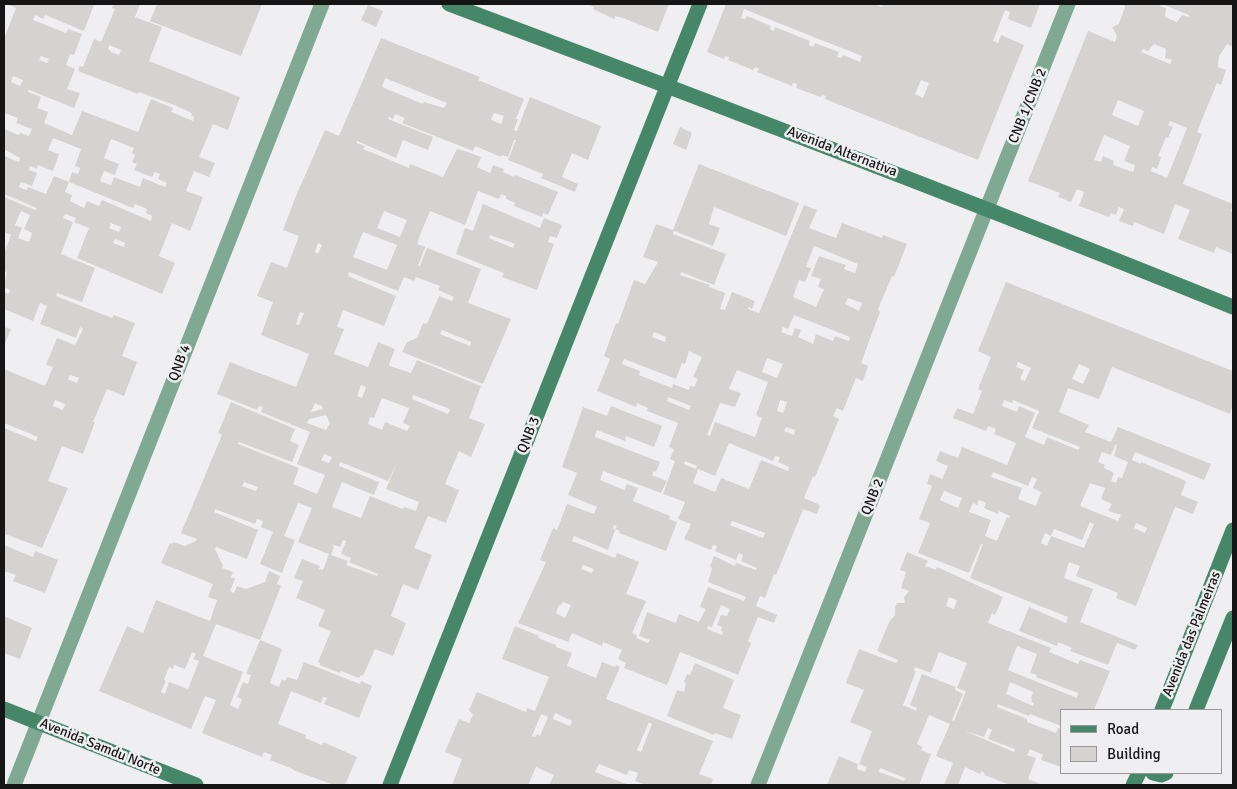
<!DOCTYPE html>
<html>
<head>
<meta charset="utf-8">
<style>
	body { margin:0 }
	#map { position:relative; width:1237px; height:789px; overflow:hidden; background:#efeff1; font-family:Signika,sans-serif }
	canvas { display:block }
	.frame { position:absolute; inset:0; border:5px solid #151516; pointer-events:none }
	.legend { position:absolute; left:1060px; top:709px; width:162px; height:65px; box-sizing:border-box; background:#efeff1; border:1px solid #989899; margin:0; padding:6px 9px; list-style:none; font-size:15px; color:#151516 }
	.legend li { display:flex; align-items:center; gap:10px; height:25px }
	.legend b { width:25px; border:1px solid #989899 }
</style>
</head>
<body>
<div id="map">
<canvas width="1237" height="789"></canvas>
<div class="frame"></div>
<ul class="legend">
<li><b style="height:6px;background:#468769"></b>Road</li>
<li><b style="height:14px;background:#d5d3d2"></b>Building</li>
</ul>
</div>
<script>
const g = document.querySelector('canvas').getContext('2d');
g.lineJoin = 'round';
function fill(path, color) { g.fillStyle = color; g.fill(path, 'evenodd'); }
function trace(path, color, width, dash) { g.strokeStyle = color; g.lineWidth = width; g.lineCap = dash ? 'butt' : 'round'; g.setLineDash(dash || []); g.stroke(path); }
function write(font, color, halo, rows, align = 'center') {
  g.font = font + ' Signika,sans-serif'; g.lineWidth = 5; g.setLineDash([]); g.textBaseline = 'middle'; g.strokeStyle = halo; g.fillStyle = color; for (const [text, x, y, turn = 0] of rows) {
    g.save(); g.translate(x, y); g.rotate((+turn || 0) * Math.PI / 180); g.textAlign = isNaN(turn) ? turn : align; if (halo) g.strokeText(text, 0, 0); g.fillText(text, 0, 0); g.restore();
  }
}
fill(new Path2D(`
	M6,4H91L94,5L84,31L45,15L43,19L35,15L33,20L66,33L68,29L82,34L74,55L70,54L66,65L75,69L67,89L80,93L74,108L29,90L28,92L41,97L37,108L48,112L44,123L72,135L82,111L138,132L151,99L173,108L171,112L193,121L194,117L191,115L192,113L174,105L139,92L138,94L78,71L80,66L83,67L94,39L101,42L115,9L112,8L114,4H140L135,17L162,27L149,61L240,97L228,130L213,124L199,157L215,163L209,177L194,171L186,191L203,197L190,231L172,223L159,256L175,263L162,294L77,258L89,228L74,222L76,218L65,214L63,218L73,222L61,254L95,268L82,302L57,293L56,296L112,318L114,315L135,323L122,356L137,362L124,396L107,389L93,422H95L83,454L62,446L48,481L68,488L42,548L5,534L4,538V488L5,483H4V428L36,441L38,437L4,423V369L45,386L53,367L46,365L57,338L75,345L83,329L80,327L76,338L40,324L47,306L40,303L33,321L4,309V292L9,294L10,290L4,287L7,272L4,271V253L11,235L4,232V197L35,210L37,208L4,194V156L19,162L20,158L4,149V129L19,135L20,133L29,136L32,129L16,123L18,118L4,113V45L5,41L4,39L16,8ZM109,45L121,50L119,55L111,52V51L108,49ZM41,56L49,59L47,63L39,60ZM13,76L23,80L20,86L11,82ZM53,138L81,149L75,166L80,168L78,174L72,172L69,182L133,208L135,204L147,209L146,213L152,216L151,221L102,200L99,206L87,201L84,208L70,201L72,195L65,192L69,182L54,176L46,194L28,187L27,190L19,187L21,182L32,186L37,173L29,170L30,166L37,169L38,165L53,171L59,154L48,150ZM111,139L134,148L132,153L135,155L132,162L137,164L134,170L152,177L155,172L160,174L158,179L167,183L165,187L143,178L140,187L114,177L111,185L100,181L104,171L115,175L119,164L104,158ZM21,211L30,215L24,229L32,233L29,242L18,238L22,228L15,225ZM111,223L121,227L119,232L109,228ZM115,239L125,243L124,247L113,243ZM70,375L79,378L77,383L68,379ZM55,400L65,404L63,410L53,406Z
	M157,4H262L241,56L150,21Z
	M586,4H669L658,32L623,18L615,16L614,19L593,9L594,7Z
	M726,4H874L882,7L883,4H1040L1031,28L1008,19L1010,12L1005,10L993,41L998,43L1001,35L1024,45L978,160L825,99L826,96L822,95L821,97L796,88L797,84L793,83L792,86L757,72L759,69L755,67L753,70L728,60L729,57L725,56L724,59L707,52ZM744,9L806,34L862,56L860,62L843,55L841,58L837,57L839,52L815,43L813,47L809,45L810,41L775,27L774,31L770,29L771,26L747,16L745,19L741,18ZM921,80L929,83L923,98L915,94Z
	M1124,4H1161L1160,6L1166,8L1165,17L1177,22L1182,15L1189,17V15L1162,4H1233V47L1227,44L1219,56L1218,67L1226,70L1221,85L1217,83L1197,132L1202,134L1183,184L1233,204L1231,211L1233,212V254L1216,247L1214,253L1178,239L1190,210L1175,204L1164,234L1134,222L1133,226L1119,221L1124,209L1119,207L1116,215L1111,213L1109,217L1079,206L1084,192L1077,189L1071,202L1058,197L1060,193L1028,181L1088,31L1115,42L1117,36L1112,27L1119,24L1125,7ZM1154,44L1166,49L1165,58L1172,60L1170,64L1141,52L1143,49L1148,51ZM1118,100L1144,111L1138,126L1112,115ZM1170,121L1187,128L1167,178L1151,171L1152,167L1157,169L1161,157L1158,156L1166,137L1168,138L1173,127L1168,125ZM1104,135L1130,146L1124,161L1135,165L1133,172L1113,165L1114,161L1103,156L1101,162L1094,160Z
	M368,5L383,11L376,27L361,20Z
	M381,38L480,77L478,80L524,99L516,119H518L514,130L517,131L530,97L601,126L588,160L572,153L562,177L578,184L575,192L541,178L543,174L508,160L516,140H514L508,157L502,155L501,157L475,146L473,151L402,123L405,118L395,114L393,119L389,117L388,119L433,137L428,150L403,140L396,158L357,141L356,143L365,146L363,149L390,160L409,168L410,164L443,177L457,149L468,152L481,157L477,167L490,173L493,165L504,169L503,172L514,177L515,175L558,192L548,215L543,213L542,217L514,206L515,203L506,199V196L501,194L499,199L478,191L465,225L430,211L420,235L417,244L425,247L418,266H420L427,248L481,269L468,303L511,319L483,384L402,352L407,342L417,338L423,323L427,324L439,296L452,301L454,297L438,290L440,286L416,277L414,281L404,277L398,291L349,272L348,276L396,296L384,326L343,310L337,327L344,329L334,354L368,367L378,342L395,349L389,364L390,366L411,373L417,360L481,386L469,418L485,424L471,457L459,451L445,484L459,490L446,523L428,516L414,548L432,555L418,590L403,584L391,616L406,623L393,656L375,649L363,676L361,675L359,678L341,671L340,673L320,665V663L318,662L331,631L318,626L325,610L296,598L303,581L294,578L302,559L320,566L319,569L323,570L329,554L298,542L312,508L298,503L284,536L295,540L282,573L260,564L273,532L261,527L263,521L257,519L255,524L215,509L214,512L258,530L247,559L216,547L215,549L223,566L222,568L233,572L231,577L235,579L230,591L234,593L237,586L246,589L265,582L269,571L280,576L277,584L281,586L260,640L216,624L203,656L243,672L230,705L238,709L242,699L237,697L243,682L248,684L251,675L246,674L260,640L282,649L270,683L279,687L282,679L285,681L287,677L297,680L304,662L360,684L361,681L372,686L359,718L324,704L327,698L323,697L321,703L291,691L278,724L306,735L305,738L322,745L323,742L357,757L345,785H334L293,770V769L270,760L272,755L264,752L262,757L202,733L216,700L205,696L191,729L99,691L127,626L143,633L156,600L210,621L217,600L208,597L213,584L161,563L170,543L172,544L173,542L185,546L196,541L197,539L181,533L222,435L218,433L231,402L295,429L290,441L299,445L292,462L239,442L238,444L299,468L293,484L317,494L325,475L297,464L310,432L261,412L263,407L259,406L257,410L217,394L230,362L296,387L309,354L261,335L273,302L257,296L271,262L287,268L299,236L283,230L296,196L325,130L339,136ZM385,78L447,103L444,108L424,102L423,104L382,87ZM494,113L504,116L501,124L491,120ZM384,211L407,220L400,237L377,228ZM363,232L397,245L387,270L353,257ZM318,243L322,245L318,254L315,252ZM300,312L304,313L299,325L296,324ZM442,330L471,342L470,346L440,334ZM361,385L366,387L362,398L357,396ZM413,395L450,409L448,414L412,399ZM382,398L409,408L403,423L410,426L407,431L385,422L382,430L368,424L370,417L374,418ZM315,403L322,406L323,409L311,412ZM326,415L330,423L326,430L307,423L309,419ZM324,454L332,457L329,463L321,460ZM340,462L388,481L396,465L386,489L419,502L416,511L404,507L403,509L370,496L361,518L332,507L342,482L374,495L379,482L339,466ZM244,482L258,487L256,491L242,486ZM343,540L346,541L341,554L351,558L349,562L378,574L377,576L346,565L348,561L331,555L334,546L331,544L340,547ZM192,652L196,654L193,659L199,661L188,689L169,682L165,694L161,692L166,681L164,680L169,667L173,669L174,665L185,669Z
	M680,127L692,133L686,150L673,144Z
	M699,164L799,203L786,236L714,207L709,224L720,228L713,246L674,231L673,234L726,254L714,285L681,272L680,275L710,285L709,287L725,293L720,309L725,310L732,292L755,301L752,309L749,307L748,309L759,313L804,205L817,210L809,228L836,238L842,223L882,238L883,235L907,244L894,277L892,276L878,309L880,312L861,363L868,366L863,381L856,378L843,411L837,408L833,416L839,419L815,477L813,476L804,498L820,505L817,514L799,508L803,510L776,575L774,574L765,598L760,596L756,606L777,615L774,623L758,617L748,641L751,643L738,675L680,652L667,685L624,668L626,663L618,659L622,650L603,642L602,646L572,633L568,642L518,623L546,562L540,560L553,528L557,530L567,504L594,514L597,507L568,495L577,473L562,467L583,407L607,416L611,406L662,426L654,447L626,436L625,441L597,430L595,437L660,462L656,472L654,471L652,475L667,481L661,493L603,471L600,480L624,490L627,484L638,488L633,501L670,516L669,519L677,522L666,551L619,533L620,531L615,529L617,526L614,525L613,528L615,530L608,550L574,536L572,541L615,558L617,553L639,562L626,594L646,601L632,633L637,635L636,638L648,643L650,640L639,636L647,612L676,623L679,614L699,622L706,609L700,607L708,587L744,601L746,597L708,582L712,568L710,567L714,556L735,566L736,563L756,570L757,568L741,561L743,555L739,553L736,560L715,551L717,546L713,545L711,550L684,539L691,524L678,519L685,502L663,494L675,461L670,459L674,449L669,447L678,423L647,411L648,408L637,403L636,407L597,391L610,359L604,356L616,323L618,324L634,280L645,284L658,262L643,257L656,224L673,230ZM814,246L858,264L855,273L844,269L846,265L819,256L811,276L821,279L818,287L824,289L816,307L793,297L799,280L805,282L811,268L806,267ZM848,298L862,303L859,311L845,304ZM794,315L850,337L849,341L835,336L833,341L816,334L813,344L798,337L801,330L795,328L792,336L781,332L783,327L788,329ZM654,332L666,337L665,342L652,337ZM689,351L702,357L693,377L698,379L694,387L690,385L689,390L673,384L672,388L639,375L640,371L622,364L624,359L676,379L682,363L685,364ZM767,358L783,364L777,378L762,372ZM737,370L768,382L756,415L762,418L755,437L715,422L710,436L707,435L720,403L735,407L741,393L729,389ZM668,397L691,406L689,410L667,401ZM780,400L787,402L783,413L777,411ZM786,427L795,430L794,435L784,431ZM729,443L773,461L775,456L780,457L778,462L789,467L788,471L761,460L749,489L721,478L715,492L693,483L698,469L715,476ZM685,461L697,466L696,469L684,464ZM732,521L765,533L763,538L730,525ZM583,565L594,569L592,573L581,569ZM563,602L571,605L565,618L556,613L559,605H561ZM721,605L730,609L727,616L721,615L717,625L722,627L721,631L723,632L722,635L707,629L708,626L712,627Z
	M483,204L540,228L544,218L562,225L557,238L550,236L548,242L554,244L537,290L502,277L504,273L456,254L465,228L473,231ZM490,235L515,244L513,248L489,238Z
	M1006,282L1233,371V404L1230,414L1112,367L1099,399L1068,388L1059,412L1089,425L1085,432L1111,442L1118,427L1211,464L1204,480L1135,452L1132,460L1141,464V462L1186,481L1181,495L1198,502L1193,514L1175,507L1136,606L1116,598L1118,593L1076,576L1080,566L1069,562L1064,578L1093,589L1080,622L1138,645L1135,650L1117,643L1108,665L1070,651L1072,648L1058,642L1057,646L1019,631L1029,607L1066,623L1068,617L970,578L983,544H981L969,573L918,553L930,523L919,519L932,486L927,484L930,474L942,479L948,466L936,461L940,451L958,458L962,447L1007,465L1016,443L994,434L996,429L988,426L986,431L953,418L957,408L973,414L982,391L978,389L991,357L978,351ZM1018,362L1031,368L1025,381L1020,379L1024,370L1016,367ZM1079,364L1090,369L1083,384L1072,379ZM1004,400L1012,403L1013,400L1039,411L1032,428L1080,447L1078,450L1047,437L1044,445L1025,437L1035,413L1019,406L1017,412L1002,406ZM1116,444L1117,445L1114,456L1128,462L1122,478L1118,477L1116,483L1111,481L1114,473L1104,468L1105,465L1098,462L1102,452L1111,455ZM993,472L1028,486L1032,477L1037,479L1033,488L1041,492L1036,506L1018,499L1022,488L991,477ZM1090,483L1105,488L1101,499L1112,504L1108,511L1121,515L1118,521L1080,506ZM944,491L962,498L958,508L940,500ZM979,500L986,503L984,508L998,514L999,511L1010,516L1009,518L1007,517L997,541L985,536L991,520L969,512L973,503L977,505ZM1090,522L1094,524L1084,548L1051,536L1054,529L1082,540ZM1136,523L1147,528L1145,533L1134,528ZM1045,533L1051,536L1047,546L1041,543Z
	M4,327L11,329L4,346Z
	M4,545L33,557L35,551L58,560L45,593L13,581L16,575L4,571Z
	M907,552L928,561L925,566L936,570L937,567L1003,597L995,615L992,613L988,623L1051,648L1049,652L1078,664L1080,660L1110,671L1094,710H1061V726L1030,714L1029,716L998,704L997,707L1027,719V722L1056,733L1058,728L1061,729V767L1041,760L1043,755L1030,749L1027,755L1036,758L1028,779L1043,785H1010L984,775L985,773L981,771L980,774L965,767L958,785H944L953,763L936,756L950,724L929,715L917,744L923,747L921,750L931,754L919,785H827L839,756L858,764L857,769L865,772L867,767L859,764L872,731L850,722L864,690L846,683L859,649L896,663L898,660L877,651L889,622L895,615V607L897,603H905L904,597L909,591L901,588L906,572L900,570ZM949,597L957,600L954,609L946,606ZM1017,646L1037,654L1030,673L1037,675L1036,677L1078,693L1077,698L1008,670ZM939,652L967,663L957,688L966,691L954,721L952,720L963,694L955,690L956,687L922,674L910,705L917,708L916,711L903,705L916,671H914L915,667L931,673ZM1010,682L1033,692L1031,698L1032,699L1031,702L1034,703L1033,706L1006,694ZM988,728L992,730L988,739L1015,749L1014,752L965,731L984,737ZM880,768L905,778L904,781L879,772Z
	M4,616L32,628L20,659L4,653Z
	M515,626L539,636L538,638L556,645V647L572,653L567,666L596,678L602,662L615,667L616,665L620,667L606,699L713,741L699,774L713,779L711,785H646L635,781L638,773L629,770L627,775L599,764L595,772L629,785H549L554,775L536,767L528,785H452L462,759L445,752L459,719L469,723L473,715L469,710L477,692L526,712L527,708L535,711L549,677L502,659ZM555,713L572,721L570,726L553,719ZM541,714L548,717L540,736L537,734L535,737L532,736ZM649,722L652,724L641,752L637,750Z
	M695,663L734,680L723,708L741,715L732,739L715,733L714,735L667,716L677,690L684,692L686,683L684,682L687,674L690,675Z`), '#d5d3d2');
trace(new Path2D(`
	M14,785L322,4
	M758,785L1068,4`), '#80a994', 15);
trace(new Path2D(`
	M449,4C711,102 973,202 1233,307
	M4,709L196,785
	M1162,710L1233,530
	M1196,710L1233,618
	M1153,773L1161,775L1166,773
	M390,785L700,4
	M1133,785L1139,773`), '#468769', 15);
write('14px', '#151516', '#efeff1', [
	["CNB 1/CNB 2",1028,106,-68],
	["Avenida Alternativa",842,152,21],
	["QNB 4",180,363,-69],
	["QNB 3",529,435,-68],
	["QNB 2",873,497,-68],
	["Avenida das Palmeiras",1192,634,-68],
	["Avenida Samdu Norte",100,747,22]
]);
</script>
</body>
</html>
